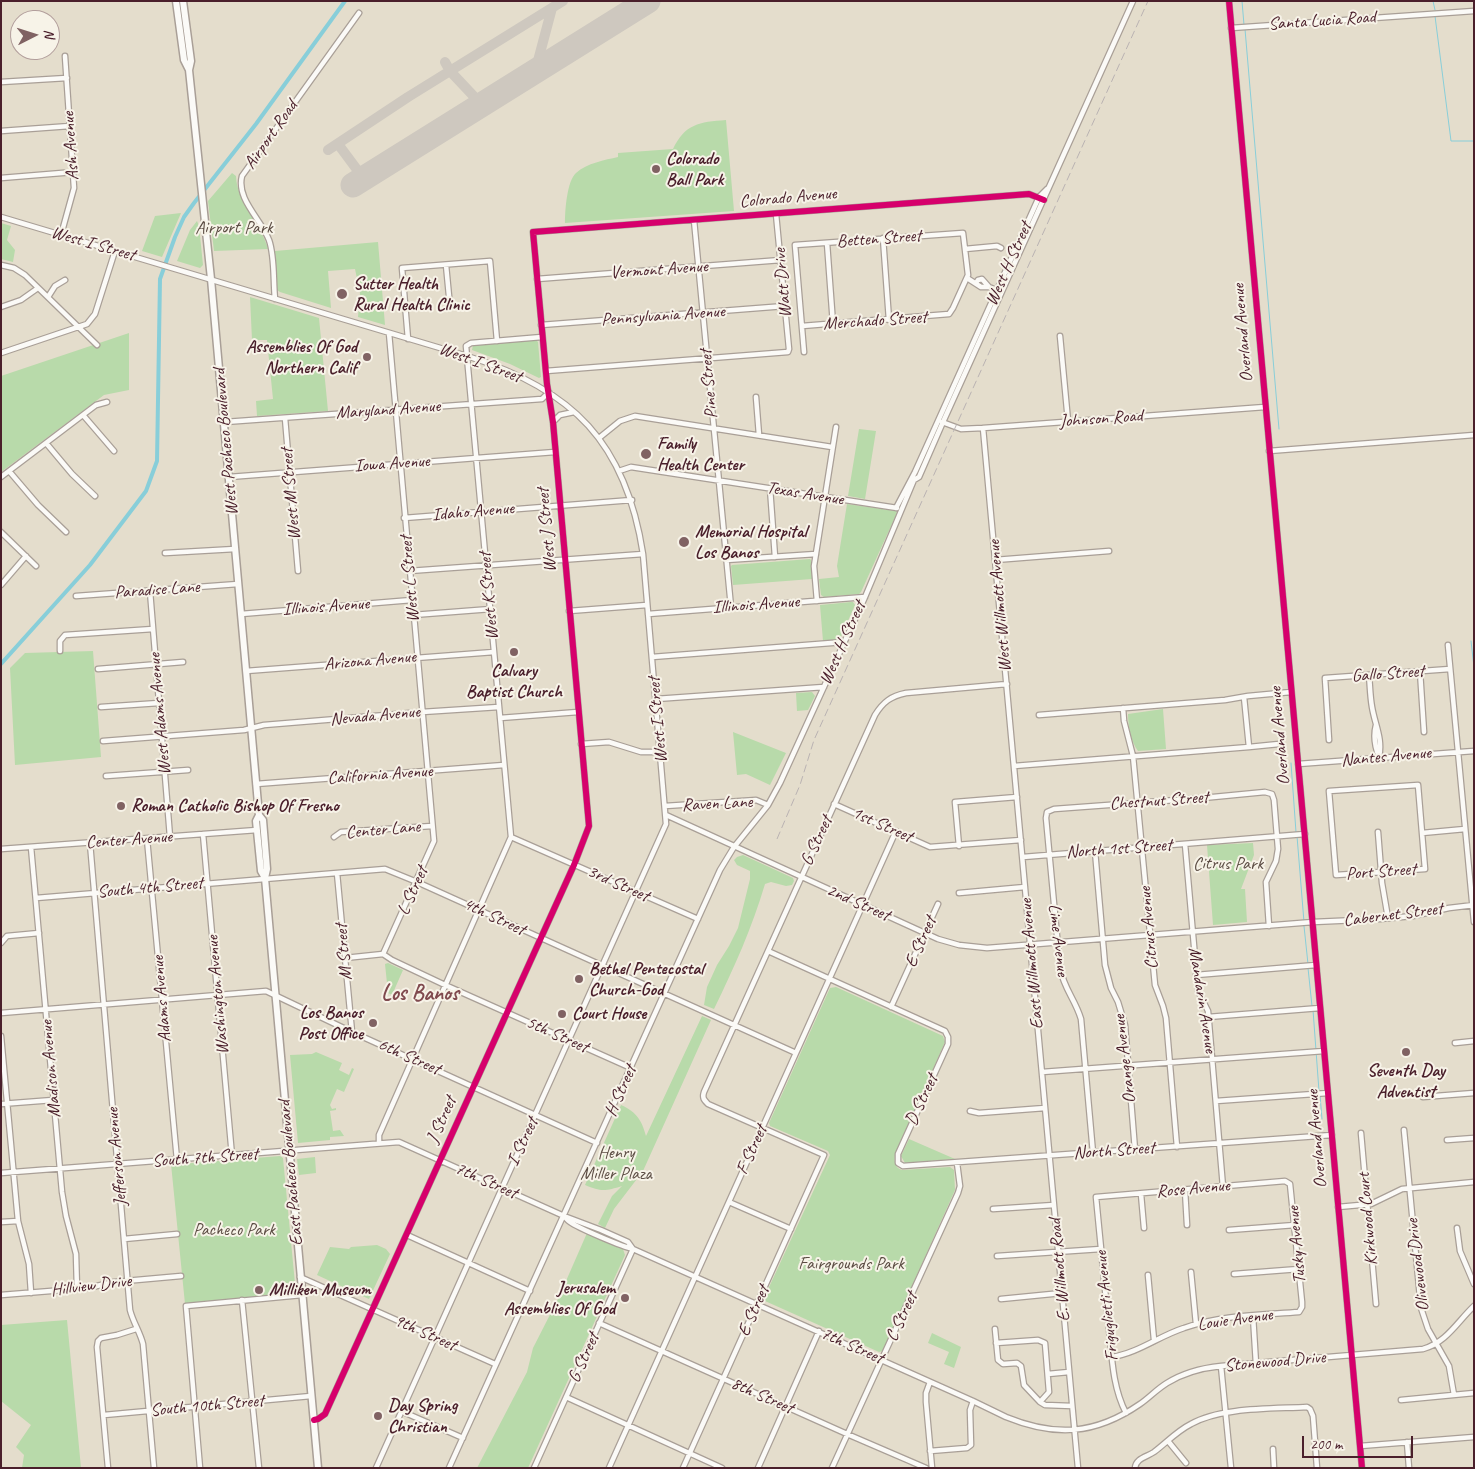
<!DOCTYPE html>
<html>
<head>
<meta charset="utf-8">
<style>
	body { margin:0 }
	#map { position:relative; width:1475px; height:1469px; overflow:hidden; background:#e4ddcc; font-family:Caveat,sans-serif }
	canvas { display:block }
	.frame { position:absolute; inset:0; border:2px solid #4a1f2b; pointer-events:none }
	.north { position:absolute; left:10px; top:10px; width:50px; height:50px; box-sizing:border-box; background:#f7f3e8; border:1px solid #b29e9c; border-radius:50%; rotate:85deg; font-size:14px; font-weight:700; line-height:20px; text-align:center; color:#4a1f2b }
	.north::after { content:''; display:block; margin:auto; width:18px; height:22px; background:#806263; clip-path:polygon(50% 0,100% 100%,50% 72%,0 100%) }
	.scale { position:absolute; left:1302px; top:1436px; width:111px; height:22px; box-sizing:border-box; border:2px solid #4a1f2b; border-top:0; padding-left:6px; font-size:15px; line-height:18px; white-space:nowrap; color:#4a1f2b; -webkit-text-stroke:4px #f7f3e8; paint-order:stroke }
</style>
</head>
<body>
<div id="map">
<canvas width="1475" height="1469"></canvas>
<div class="frame"></div>
<div class="north">N</div>
<div class="scale">200 m</div>
</div>
<script>
const g = document.querySelector('canvas').getContext('2d');
g.lineJoin = 'round';
function fill(path, color) { g.fillStyle = color; g.fill(path, 'evenodd'); }
function trace(path, color, width, dash) { g.strokeStyle = color; g.lineWidth = width; g.lineCap = dash ? 'butt' : 'round'; g.setLineDash(dash || []); g.stroke(path); }
function write(font, color, halo, rows, align = 'center') {
  g.font = font + ' Caveat,sans-serif'; g.lineWidth = 4; g.setLineDash([]); g.textBaseline = 'middle'; g.strokeStyle = halo; g.fillStyle = color; for (const [text, x, y, turn = 0] of rows) {
    g.save(); g.translate(x, y); g.rotate((+turn || 0) * Math.PI / 180); g.textAlign = isNaN(turn) ? turn : align; if (halo) g.strokeText(text, 0, 0); g.fillText(text, 0, 0); g.restore();
  }
}
fill(new Path2D(`
	M726,120L734,211L565,223C565,210 567,181 576,173C587,163 605,160 618,157V153L673,149C685,124 699,122 726,120Z
	M232,173L236,176C237,204 261,222 268,249L214,251L208,201Z
	M181,213L162,257L142,251L155,216Z
	M197,221L199,226L203,265L200,268L177,261L190,230Z
	M1,223L11,226L7,240L15,250L13,262L1,259Z
	M378,242L385,325L358,317L360,293L355,269L328,271L331,308L280,292L277,290L275,251Z
	M250,297L319,318L328,411L257,416L256,401L273,399L267,340H252Z
	M129,333V390L104,395L1,472V376Z
	M536,340L538,342L541,377L539,378L510,364L472,350L473,345Z
	M859,429L876,431L865,499L848,496Z
	M847,504L896,511L897,513L861,592L859,594L824,597L821,595L819,579L839,577L837,566Z
	M810,559L811,560L812,579L733,585L731,566L732,565Z
	M851,602H853L855,605L840,639L823,641L820,605Z
	M93,651L101,757L15,765L10,668L25,653Z
	M812,692L815,696L808,710L797,711L796,693Z
	M1163,709L1166,749L1138,751C1131,742 1128,726 1128,714Z
	M733,732L786,753L770,785L746,774L737,775Z
	M1253,843L1254,855L1241,889H1245L1247,922L1213,925L1207,845Z
	M743,855L793,878L794,881L792,885L786,886L771,882L765,884C752,928 734,968 714,1009L704,1005L707,987L717,965L729,946L738,928L750,879V871L737,865L734,860L737,857Z
	M388,963L403,970L392,995L388,993L385,964Z
	M836,987L943,1036L945,1042L895,1155C894,1161 895,1168 902,1170L950,1167L954,1170L955,1190L883,1351L879,1352L765,1301L764,1298L830,1155L828,1151L770,1126L769,1123L830,988Z
	M702,1016L711,1020L643,1171L614,1209L605,1228L598,1224L612,1196L622,1186C606,1191 601,1192 585,1185L621,1105C637,1112 642,1121 646,1136Z
	M316,1052L342,1063L339,1070L349,1075L352,1068L354,1069L344,1092L337,1089L330,1105L332,1109L336,1108V1110L330,1111L333,1131L340,1130L344,1136L330,1137V1140L298,1143L290,1055L312,1054Z
	M909,1139L955,1159L905,1163L901,1156Z
	M280,1156L283,1158L296,1294L185,1304L171,1164H180Z
	M315,1157L316,1173L299,1175L297,1159Z
	M587,1233L623,1249L625,1255L528,1468H477L527,1372L533,1348L559,1297Z
	M377,1245L386,1249L390,1254L369,1299L317,1275L330,1247L349,1249L351,1247Z
	M67,1320L81,1468H22L24,1455L16,1447L31,1425L1,1401V1325Z
	M932,1333L961,1347L954,1368L944,1364L949,1352L928,1343Z`), '#b8daaa');
trace(new Path2D(`
	M1242,1L1244,25
	M1433,1L1435,10
	M1435,16L1451,141H1474
	M1245,29L1279,429
	M1471,641L1474,667
	M1291,763L1296,832
	M1297,836L1304,922
	M1304,926L1308,964
	M1308,968L1312,1006
	M1313,1010L1319,1091
	M1320,1095L1322,1119`), '#88ced9', 1);
trace(new Path2D(`
	M1,664L90,565L146,491L157,461L160,279L175,237L184,217L194,203L256,124L345,1`), '#88ced9', 4);
trace(new Path2D(`
	M445,62L450,71L482,105
	M535,72L552,8
	M338,144L364,179
	M328,150L408,97L563,1`), '#cec8bf', 10);
trace(new Path2D(`
	M353,185L648,1`), '#cec8bf', 25);
const minor = new Path2D(`
	M1229,1L1362,1468
	M1231,28L1474,11
	M1,82L67,78
	M1,131L70,126
	M1,178L74,172
	M1,217L467,356C573,389 626,443 643,554L666,824L376,1468
	M694,220L731,607
	M61,235L74,188L65,56
	M883,238L889,320
	M827,243L833,324
	M965,249L997,246L1001,248
	M1,265L14,268L25,275L97,345
	M446,265L449,296
	M967,278L981,287H989L999,291
	M537,279L781,260
	M976,283L978,280L982,279L989,287
	M48,297L55,286L65,280
	M275,299C273,280 275,257 269,240C261,219 236,199 242,176L359,13
	M1,307L21,300L38,288
	M541,325L785,306
	M802,326L949,314L953,308L968,275L963,233L795,245L804,352
	M1060,336L1068,421
	M408,339L402,268L490,261L497,341
	M1,353L87,324L95,314L115,251
	M546,371L788,352L789,349L776,214
	M756,397L759,435
	M83,415L114,451
	M285,418L298,571
	M225,422L542,399L549,392
	M553,422L560,415L574,412
	M942,422L961,429L983,428L1265,407
	M983,428L1078,1468
	M599,438L620,421L635,416L832,447
	M46,443L72,474L95,496
	M1269,451L1474,435
	M9,471L38,505L66,532
	M619,471L631,467L897,508
	M1,477L96,405L107,402
	M229,477L555,452
	M770,488L775,557
	M896,508L915,472L1039,197L1047,189
	M404,518L632,500
	M1,532L36,566
	M165,553L235,549
	M726,560L816,554
	M995,560L1109,551
	M409,571L643,554
	M1,585L26,556
	M150,591L170,837
	M76,596L238,584
	M817,601L814,566L836,427
	M569,611L647,605
	M241,614L412,600
	M648,614L865,597
	M413,615L491,609
	M1448,645L1474,922
	M60,651V641L65,635L153,629
	M652,657L844,642
	M98,669L183,662
	M246,671L494,652
	M1420,671L1424,732
	M1369,675C1370,685 1370,696 1372,707C1375,725 1383,739 1379,757
	M1244,697L1249,747
	M656,699L824,687
	M101,707L159,703
	M1123,708L1124,721L1133,756L1155,985L1163,1006L1166,1018L1177,1147
	M1039,715L1225,700L1248,696L1291,692
	M500,718L578,712
	M1376,725C1373,736 1375,747 1379,757
	M1329,740L1325,678L1450,669
	M103,741L244,730L264,725L422,712L499,707
	M581,744L609,742L641,752H660
	M1298,764L1474,751
	M1014,766L1249,747L1279,744L1281,742
	M106,776L188,770
	M256,784L504,765
	M1418,785L1425,869L1336,875L1329,791Z
	M834,804L930,847L1021,840
	M665,806L756,800L768,805
	M666,815L938,939L959,945L987,948L1313,922L1380,919L1413,916L1449,908L1474,905
	M1378,832L1382,883L1388,918
	M1422,833L1465,829
	M203,834L232,1156
	M334,837L341,832L432,826
	M511,837L698,919
	M147,839L177,1160
	M90,843L130,1310C133,1322 140,1332 143,1344L154,1468
	M1185,844L1198,991L1208,1011L1223,1187
	M959,846L955,802L1017,797
	M31,847L62,1192L66,1216L76,1254L77,1289
	M1,849L257,830
	M1095,851L1105,965L1111,988L1118,1002L1125,1025L1135,1150
	M1023,857L1305,834
	M337,873L352,1032
	M959,893L1025,887
	M36,898L385,869L417,882L796,1053
	M1,943L7,936L39,933
	M768,951L945,1031L948,1037V1044L898,1154V1163L903,1166L1332,1135
	M383,954L434,841L389,333
	M345,958L383,954L392,960L445,985L631,1068
	M1196,975L1316,965
	M891,1007L938,904
	M1,1013L266,991L352,1032L597,1143
	M1208,1017L1320,1008
	M1,1036L18,1221L29,1264L31,1293
	M1455,1043L1474,1041
	M1042,1072L1324,1051
	M1423,1097L1474,1093
	M1216,1101L1328,1093
	M1,1104L53,1100
	M970,1111L979,1113L1045,1108
	M1404,1130L1421,1308L1428,1329L1449,1366L1454,1395
	M1361,1133L1376,1304
	M1447,1140L1474,1138
	M379,1143V1135L511,837L466,346L471,343L542,337
	M1093,1153L1081,1019C1075,999 1064,989 1060,968L1046,818L1047,812L1054,809L1203,798L1265,792L1272,794L1274,800L1278,849L1276,861L1266,882L1269,926
	M1,1173L399,1142L564,1216L601,1230L628,1242L633,1249
	M1185,1190L1187,1225
	M1141,1194L1144,1228
	M729,1202L791,1229
	M1338,1207L1371,1204L1402,1189L1474,1182
	M993,1209L1054,1205
	M564,1216C565,1217 568,1221 570,1222C578,1228 623,1247 633,1249L973,1401L1006,1417C1055,1437 1095,1435 1140,1404C1149,1398 1157,1389 1167,1383C1183,1373 1202,1368 1221,1366L1423,1349C1447,1342 1457,1322 1474,1306
	M1,1222L18,1221
	M1457,1228L1460,1251L1474,1284
	M1229,1230L1295,1225
	M407,1235L530,1291
	M124,1239L177,1234
	M997,1256L1101,1249
	M1191,1272L1196,1324
	M1234,1274L1299,1269
	M1148,1275L1154,1340
	M300,1277L495,1364
	M1,1295L88,1288L114,1282L181,1276
	M1001,1299L1062,1293
	M242,1300L259,1468
	M1253,1316L1256,1364
	M599,1323L847,1434L926,1468
	M995,1329L998,1360L1003,1364L1017,1363L1021,1366L1024,1385L1040,1402L1045,1405L1072,1406
	M996,1343L1038,1340L1045,1343L1049,1392L1040,1402
	M1112,1357C1138,1353 1159,1336 1184,1328C1221,1315 1260,1315 1299,1312L1302,1307V1302L1290,1184L1285,1181L1096,1197C1100,1238 1104,1279 1108,1320C1112,1351 1111,1384 1126,1413
	M1221,1366L1231,1468
	M1048,1374L1069,1372
	M930,1382L926,1393V1402L932,1468
	M566,1397L722,1468
	M1401,1400L1474,1393
	M401,1411L463,1438
	M104,1415L311,1396
	M314,1420L318,1419L325,1414L574,865L589,826L553,422L547,384L533,232L1029,194L1044,200
	M1168,1441L1186,1463
	M1407,1442L1409,1468
	M1360,1446L1474,1437
	M1273,1449L1274,1468
	M930,1451L967,1448L971,1445L970,1410L973,1401
	M108,1468L97,1347L98,1341L101,1338L117,1335L136,1329
	M200,1468L186,1306L302,1295
	M449,1468L720,870L734,847L768,805L780,783L865,597L914,480L919,477L943,422L1133,1
	M534,1468L633,1249
	M609,1468L896,831
	M683,1468L824,1155L708,1104C704,1100 702,1098 704,1092L875,715C883,702 891,696 906,693L1007,684
	M758,1468L819,1331
	M832,1468L958,1193L960,1186L957,1163
	M1135,1468C1136,1458 1147,1457 1154,1452C1166,1443 1177,1431 1191,1424C1220,1407 1273,1409 1307,1407L1310,1409L1313,1416L1317,1468`);
const highway = new Path2D(`
	M176,1L184,60L189,70
	M183,1L191,61L189,70L211,279L259,815L256,821L261,871L265,878
	M259,815L263,820L267,869L265,878L318,1468`);
trace(minor, '#a99f97', 7);
trace(highway, '#a99f97', 9);
trace(minor, '#fbfaf7', 4.5);
trace(highway, '#fbfaf7', 6);
trace(new Path2D(`
	M777,839L800,785L814,740L1148,1`), '#b9b2b2', 1, [8, 4]);
trace(new Path2D(`
	M1229,1L1362,1468
	M314,1420L318,1419L325,1414L574,865L589,826L553,422L547,384L533,232L1029,194L1044,200`), '#d6006c', 6);
for (const [x, y, r, color] of [
	[656,169,5,"#806263"],
	[342,294,6,"#806263"],
	[367,357,5,"#806263"],
	[646,454,6,"#806263"],
	[684,542,6,"#806263"],
	[514,652,5,"#806263"],
	[121,806,5,"#806263"],
	[579,979,5,"#806263"],
	[562,1014,5,"#806263"],
	[373,1023,5,"#806263"],
	[1406,1052,5,"#806263"],
	[259,1290,5,"#806263"],
	[625,1298,5,"#806263"],
	[378,1416,5,"#806263"]
]) { const dot = new Path2D(); dot.arc(x, y, r, 0, 2 * Math.PI); g.fillStyle = color; g.fill(dot); trace(dot, '#f7f3e8', 2); }
write('18px', '#4a1f2b', '#f7f3e8', [
	["Santa Lucia Road",1322,21,-4],
	["Airport Road",271,135,-55],
	["Ash Avenue",71,146,-94],
	["Colorado Avenue",788,198,-5],
	["Betten Street",879,239,-4],
	["West I Street",93,244,16],
	["West H Street",1009,264,-66],
	["Vermont Avenue",659,270,-4],
	["Watt Drive",783,283,-95],
	["Pennsylvania Avenue",663,316,-4],
	["Merchado Street",875,321,-4],
	["Overland Avenue",1243,333,-95],
	["West I Street",480,363,20],
	["Pine Street",709,384,-95],
	["Maryland Avenue",388,410,-4],
	["Johnson Road",1101,419,-4],
	["West Pacheco Boulevard",226,442,-95],
	["Iowa Avenue",392,464,-4],
	["West M Street",291,494,-95],
	["Texas Avenue",805,494,9],
	["Idaho Avenue",473,512,-5],
	["West J Street",547,530,-95],
	["West L Street",410,579,-95],
	["Paradise Lane",157,590,-4],
	["West K Street",489,596,-95],
	["Illinois Avenue",756,605,-4],
	["West Willmott Avenue",1000,606,-95],
	["Illinois Avenue",326,607,-4],
	["West H Street",843,643,-66],
	["Arizona Avenue",370,661,-5],
	["Gallo Street",1388,674,-4],
	["West Adams Avenue",160,714,-95],
	["Nevada Avenue",375,716,-5],
	["West I Street",658,720,-95],
	["Overland Avenue",1280,736,-95],
	["Nantes Avenue",1386,757,-5],
	["California Avenue",380,775,-4],
	["Chestnut Street",1159,801,-4],
	["Raven Lane",717,804,-3],
	["1st Street",882,825,24],
	["Center Lane",383,830,-5],
	["Center Avenue",129,840,-4],
	["G Street",817,841,-65],
	["North 1st Street",1119,849,-4],
	["Port Street",1381,872,-4],
	["3rd Street",618,884,24],
	["South 4th Street",150,888,-5],
	["L Street",413,891,-66],
	["2nd Street",858,903,24],
	["Cabernet Street",1393,915,-7],
	["4th Street",494,917,25],
	["Citrus Avenue",1149,928,-95],
	["Lime Avenue",1058,940,83],
	["E Street",921,942,-66],
	["M Street",344,952,-95],
	["East Willmott Avenue",1032,964,-95],
	["Washington Avenue",218,995,-95],
	["Adams Avenue",162,999,-95],
	["Mandarin Avenue",1202,1000,81],
	["5th Street",557,1035,24],
	["6th Street",409,1057,24],
	["Orange Avenue",1125,1059,-97],
	["Madison Avenue",51,1069,-95],
	["H Street",621,1091,-66],
	["D Street",922,1100,-65],
	["J Street",442,1120,-66],
	["Overland Avenue",1317,1139,-95],
	["I Street",523,1142,-65],
	["F Street",752,1150,-66],
	["North Street",1114,1151,-4],
	["Jefferson Avenue",117,1157,-95],
	["South 7th Street",205,1158,-4],
	["East Pacheco Boulevard",291,1173,-95],
	["7th Street",486,1181,24],
	["Rose Avenue",1193,1189,-5],
	["Kirkwood Court",1368,1219,-95],
	["Tusky Avenue",1297,1245,-95],
	["Olivewood Drive",1418,1265,-97],
	["E. Willmott Road",1060,1270,-95],
	["Hillview Drive",91,1286,-7],
	["Friguglietti Avenue",1107,1306,-96],
	["E Street",754,1311,-66],
	["C Street",902,1317,-65],
	["Louie Avenue",1235,1320,-8],
	["9th Street",425,1333,24],
	["7th Street",852,1346,24],
	["G Street",584,1358,-66],
	["Stonewood Drive",1275,1362,-5],
	["8th Street",762,1396,24],
	["South 10th Street",207,1406,-5]
]);
write('bold 18px', '#4a1f2b', '#f7f3e8', [
	["Colorado",666,159],
	["Ball Park",666,180],
	["Sutter Health",353,284],
	["Rural Health Clinic",353,305],
	["Assemblies Of God",357,347,"right"],
	["Northern Calif",357,368,"right"],
	["Family",657,444],
	["Health Center",657,465],
	["Memorial Hospital",695,532],
	["Los Banos",695,553],
	["Calvary",514,671,"center"],
	["Baptist Church",514,692,"center"],
	["Roman Catholic Bishop Of Fresno",131,806],
	["Bethel Pentecostal",589,969],
	["Church-God",589,990],
	["Los Banos",363,1013,"right"],
	["Post Office",363,1034,"right"],
	["Court House",572,1014],
	["Seventh Day",1406,1071,"center"],
	["Adventist",1406,1092,"center"],
	["Jerusalem",615,1288,"right"],
	["Assemblies Of God",615,1309,"right"],
	["Milliken Museum",269,1290],
	["Day Spring",388,1406],
	["Christian",388,1427]
], 'left');
write('18px', '#5c4d44', '#f7f3e8', [
	["Airport Park",234,228],
	["Citrus Park",1228,864],
	["Henry",616,1153],
	["Miller Plaza",616,1174],
	["Pacheco Park",234,1230],
	["Fairgrounds Park",851,1264]
]);
write('bold 22px', '#804a4f', '#f7f3e8', [
	["Los Banos",420,994]
]);
</script>
</body>
</html>
